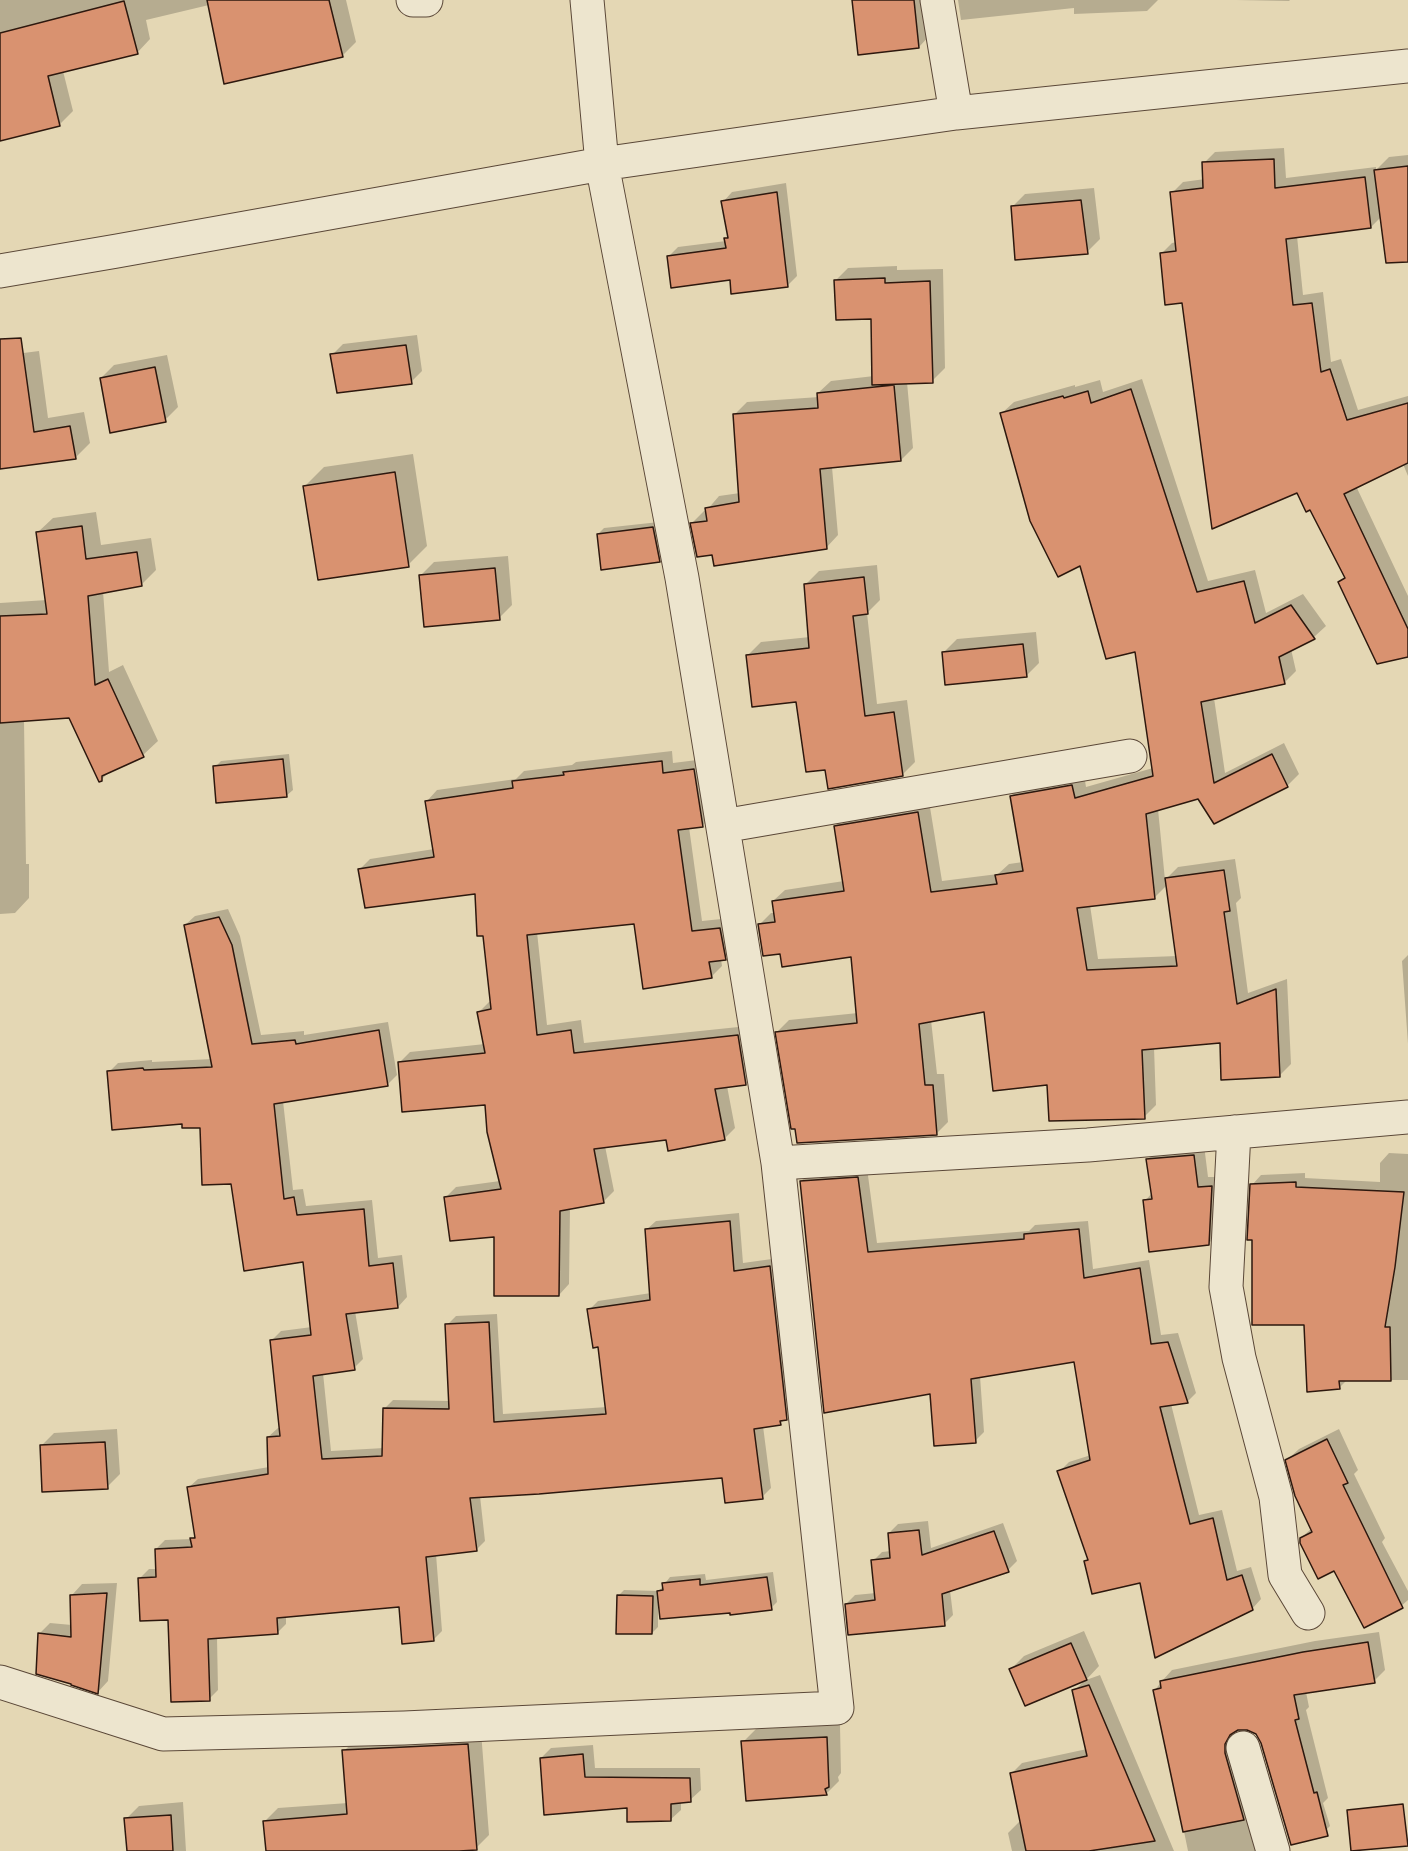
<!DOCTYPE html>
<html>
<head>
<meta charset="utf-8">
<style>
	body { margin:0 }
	canvas { display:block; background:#e4d7b4 }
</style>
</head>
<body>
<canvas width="1408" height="1851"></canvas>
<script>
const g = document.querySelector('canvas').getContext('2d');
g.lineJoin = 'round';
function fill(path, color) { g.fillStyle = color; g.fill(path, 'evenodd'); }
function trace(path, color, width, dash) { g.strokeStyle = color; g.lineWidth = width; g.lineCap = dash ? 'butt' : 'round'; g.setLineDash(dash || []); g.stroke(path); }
fill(new Path2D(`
	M0,0H346L356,42L342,56L209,5L146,20L150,39L137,53L63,71L73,111L60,124L0,139Z
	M853,0H934L932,33L919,47Z
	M958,0H1158L1147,11L1074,14V8L961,20Z
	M1236,0H1290L1289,1Z
	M1284,148L1286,178L1376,167V170L1389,157L1408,155V200L1382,216L1371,227L1297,236L1303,295L1323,292L1331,362L1341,359L1358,410L1408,396V476L1403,464L1356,486L1408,596V655L1340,582L1346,576L1311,508L1298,491L1161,254L1172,243L1177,242L1172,193L1183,182L1205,179L1204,163L1215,152Z
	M786,183L797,276L787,286L731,279L668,257L678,247L726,241L729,236L723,202L732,192Z
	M1094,188L1100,239L1087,252L1012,207L1025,194Z
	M897,266V270L943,269L945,368L932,381L907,382L913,448L901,460L832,467L838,535L826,548L714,553L692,523L704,511L707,510L719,496L740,493L735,414L747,402L819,397L818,393L831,381L874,376L872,317L835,281L848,268Z
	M417,335L422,371L411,382L332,355L343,344Z
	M39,351L48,418L84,412L90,443L75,458L0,467V356Z
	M167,355L178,407L165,420L101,378L114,365Z
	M1142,379L1208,581L1255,570L1266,613L1303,594L1326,626L1314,637L1291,649L1296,671L1284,683L1214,698L1225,773L1284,743L1299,774L1288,785L1215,822L1198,797L1158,809L1165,880L1178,867L1235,859L1241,898L1236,903L1248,993L1287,979L1291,1064L1279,1076L1221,1041L1154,1047L1156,1105L1144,1117L1049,1084L986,1010L931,1020L937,1074H944L948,1122L937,1133L777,1032L789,1020L858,1013L852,955L781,953L759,925L771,913H775L773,901L785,890L844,881L835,826L847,815L929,801L942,881L998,874L1009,864L1023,862L1011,796L1023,785L1084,774L1086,787L1153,768L1136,650L1081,563L1002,413L1014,402L1075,385V387L1100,380L1103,392ZM1167,885L1177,956L1098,959L1090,905L1154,898Z
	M413,454L427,546L408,565L305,486L324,467Z
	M96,512L101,545L151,538L156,570L141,585L103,591L109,672L123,665L158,741L143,755L110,771L101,780L70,717L24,720L26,864H29V898L15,913L0,914V603L47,600L38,532L53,518Z
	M659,522L665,554L659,561L598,534L604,528Z
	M508,556L512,605L499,618L421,575L434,562Z
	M877,565L880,600L867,613L877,704L907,700L915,762L902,775L826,768L797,700L748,655L761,642L810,637L806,584L819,571Z
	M1036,632L1039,663L1026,676L944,652L957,639Z
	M672,751L673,763L705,759L713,815L702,826L689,827L702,921L731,918L736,948L725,958L721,959L722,966L711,977L635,922L537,932L547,1025L581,1020L584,1043L748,1026L756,1073L746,1084L727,1086L735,1128L724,1139L667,1138L605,1146L614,1191L603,1202L570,1208L569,1284L559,1295L495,1235L446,1197L456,1187L500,1181L486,1103L399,1063L410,1052L485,1044L478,1013L489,1002L492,1001L485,934L476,892L360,869L370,859L434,849L427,801L437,790L516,779L524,771L572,765L576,762Z
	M289,754L293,790L286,796L215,767L221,761Z
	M228,909L240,936L261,1035L304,1031V1035L388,1022L397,1075L388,1084L283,1101L293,1190L303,1189L306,1206L372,1200L378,1258L402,1255L407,1297L398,1307L355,1311L363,1359L354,1368L323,1373L331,1451L384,1448V1409L393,1400L450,1401L447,1325L456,1316L497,1314L503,1414L607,1407L599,1346L589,1310L598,1301L651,1293L646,1230L656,1221L739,1213L743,1263L779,1258L795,1409L780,1424L763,1426L771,1488L762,1497L723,1476L480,1496L485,1541L476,1550L436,1554L442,1631L433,1640L400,1606L286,1616V1624L277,1633L217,1637L218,1690L209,1699L169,1619L140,1578L149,1569H157L156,1549L165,1540L192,1539L196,1534L188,1488L198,1479L269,1467L268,1437L278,1428H281L272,1340L281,1331L312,1327L305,1260L232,1182L202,1126L184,1122L109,1072L118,1063L152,1060V1062L212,1059L185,925L195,916Z
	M1408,955V1044L1402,961Z
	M1204,1145L1208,1177H1222L1219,1233L1209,1243L1145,1201L1152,1193L1148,1159L1158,1149Z
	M1389,1153L1408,1154V1380H1347L1339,1388L1305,1323L1252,1185L1261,1175L1305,1173V1178L1380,1182V1163Z
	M867,1168L877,1243L1029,1231L1035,1225L1088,1221L1093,1269L1149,1260L1161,1335L1178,1333L1196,1393L1187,1402L1171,1404L1199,1515L1222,1510L1237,1571L1251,1567L1261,1599L1252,1609L1141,1581L1086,1561L1089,1558L1059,1472L1069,1462L1091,1455L1075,1361L980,1376L984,1432L975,1441L932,1393L801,1181L811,1172Z
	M117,1429L120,1474L107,1487L41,1446L54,1433Z
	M1339,1429L1358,1470L1354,1474L1385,1538L1382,1542L1408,1591V1600L1399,1608L1335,1569L1301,1538L1312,1528L1287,1460L1299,1449Z
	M928,1521L931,1548L1003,1523L1017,1561L1008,1570L950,1590L953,1615L944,1624L846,1604L855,1595L876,1593L873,1561L882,1552L891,1551L889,1533L898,1524Z
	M773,1572L777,1602L771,1608L731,1612L658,1608V1627L652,1633L618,1596L624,1590L659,1591L670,1577L705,1574L706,1580Z
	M117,1583L108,1681L98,1692L39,1634L50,1623L72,1625V1595L82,1584Z
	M1084,1631L1099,1666L1086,1680L1100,1675L1174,1851H1012L1008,1833L1019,1822H1022L1011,1774L1022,1763L1087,1749L1074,1691L1085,1680L1011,1669L1024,1656Z
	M1379,1632L1385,1670L1374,1681L1306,1692L1309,1707L1306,1710L1328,1798L1323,1803L1330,1826L1319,1837L1257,1734L1248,1728H1238L1235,1731V1742L1264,1841L1255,1851H1188L1155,1690L1162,1681L1172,1670L1315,1641Z
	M840,1725L841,1773L838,1777L839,1781L826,1794L743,1742L756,1729Z
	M481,1731L489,1835L476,1848L440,1851H267L265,1821L278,1808L348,1803L344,1751L357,1738Z
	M593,1745L595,1768H700L701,1790L690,1800L681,1801V1810L670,1820L629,1806L541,1758L551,1748Z
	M183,1802L186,1851H128L126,1819L139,1806Z`), '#0003');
const building = new Path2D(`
	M207,0H329L343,57L224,84Z
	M852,0H914L919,48L858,55Z
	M124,1L138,54L48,76L60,126L0,141V33Z
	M1274,159L1275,188L1365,177L1371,228L1286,239L1293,305L1312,303L1321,372L1330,369L1347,420L1408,403V463L1344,494L1408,629V657L1377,664L1338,582L1345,578L1310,510L1306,512L1297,493L1212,529L1182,303L1165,305L1160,253L1176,251L1170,192L1203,188L1202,162Z
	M1408,166V262L1386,263L1374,170Z
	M777,192L788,287L731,294L730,280L671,288L667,256L726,248L724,238H728L721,201Z
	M1081,200L1088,254L1015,260L1011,206Z
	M885,278V283L930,281L933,383L872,385L871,319L836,320L834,280Z
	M21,338L34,432L70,426L76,459L0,469V339Z
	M406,345L412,384L337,393L330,354Z
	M155,367L166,422L110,433L100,378Z
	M894,385L901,461L820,469L827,549L714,566L712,555L697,557L690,523L707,521L705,508L739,502L733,414L818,408L817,393Z
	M1131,389L1197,592L1244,581L1255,623L1291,605L1315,639L1279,657L1285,684L1201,702L1214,783L1272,754L1288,787L1214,824L1198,799L1146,814L1155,899L1077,908L1087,970L1177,966L1165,878L1224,870L1230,911L1224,912L1237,1004L1276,989L1280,1077L1221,1080L1220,1043L1142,1050L1145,1119L1049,1121L1047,1085L993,1091L984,1012L919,1024L925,1085H933L937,1135L797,1143L795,1129H791L775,1032L857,1023L851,957L782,967L780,954L763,956L758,924L775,922L772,901L844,891L834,826L918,812L931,892L997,884L995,875L1023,871L1010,796L1072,785L1075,798L1153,776L1135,652L1106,659L1080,566L1058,577L1030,521L1000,413L1063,396L1064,398L1088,391L1091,403Z
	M395,472L409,567L318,580L303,486Z
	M82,526L86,559L137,552L142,586L88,596L95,685L108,679L144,757L102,776V781L99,782L69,718L0,723V616L47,614L36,532Z
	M653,527L660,562L601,570L597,534Z
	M495,568L500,620L424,627L419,575Z
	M864,577L868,614L853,616L865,716L894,712L903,776L828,789L825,770L806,772L796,702L752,707L746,655L809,648L804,584Z
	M1023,644L1027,677L945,685L942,652Z
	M283,759L287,797L216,803L213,766Z
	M662,761L663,773L694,769L703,827L678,830L692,931L720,928L726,960L709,962L712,978L643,989L634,924L527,935L537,1035L571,1030L574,1053L738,1035L746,1085L715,1089L725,1140L668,1151L666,1140L594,1149L604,1203L560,1211L559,1296H494V1237L450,1241L444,1197L501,1189L487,1132L485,1105L402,1112L398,1062L485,1053L477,1012L491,1009L483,936H477L475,894L365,908L358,869L434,857L425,801L513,788L512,781L564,775L563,772Z
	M219,917L232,945L252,1044L295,1040L296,1044L379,1030L388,1086L274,1104L284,1199L294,1197L297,1215L364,1209L369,1266L393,1263L398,1308L346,1314L355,1370L313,1376L322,1459L382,1456L383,1408L449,1409L445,1324L489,1322L494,1422L606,1414L598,1347L593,1348L587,1309L650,1300L645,1229L730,1221L734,1271L770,1266L787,1420L780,1421L781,1425L754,1429L763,1499L725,1503L722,1478L539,1494L470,1498L477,1551L426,1557L434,1641L402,1644L399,1607L277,1618L278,1634L208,1639L210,1701L171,1702L168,1620L140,1621L138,1578L156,1577L155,1549L192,1547L190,1538H195L187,1487L268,1474L267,1437L280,1436L270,1340L311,1335L303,1262L244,1271L231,1184L202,1185L200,1128H182V1124L112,1130L107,1071L143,1068L144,1070L212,1067L184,925Z
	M1194,1155L1198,1187L1212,1186L1209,1245L1149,1252L1143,1200L1152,1199L1146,1159Z
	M858,1177L868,1252L1024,1239V1234L1079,1229L1084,1278L1140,1268L1151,1344L1168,1342L1188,1403L1160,1407L1190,1524L1213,1518L1227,1580L1242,1575L1253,1610L1155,1658L1140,1583L1092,1594L1084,1561L1088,1560L1057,1471L1090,1460L1074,1362L971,1379L976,1443L934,1446L930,1394L824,1413L800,1181Z
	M1296,1182V1187L1404,1192L1395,1267L1385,1327H1390L1391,1381H1339L1340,1389L1307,1392L1304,1325H1252V1240H1247L1250,1184Z
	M1327,1439L1348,1483L1343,1485L1403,1608L1364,1628L1334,1571L1318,1579L1300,1543V1538L1312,1532L1295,1496L1285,1460Z
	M105,1442L108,1489L42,1492L40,1445Z
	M919,1530L922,1555L994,1531L1009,1572L942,1594L945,1626L848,1635L845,1604L875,1600L871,1560L890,1558L888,1533Z
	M767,1577L772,1610L730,1615V1613L660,1619L657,1591L663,1590L662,1583L700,1579V1585Z
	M107,1593L98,1694L71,1685V1684L36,1674L38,1633L71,1637L70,1595Z
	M617,1595L653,1596L652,1634H616Z
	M1368,1642L1375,1683L1294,1695L1299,1719L1295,1720L1314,1793L1317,1792L1328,1836L1291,1845L1261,1743L1256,1734L1247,1730H1238L1230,1735L1225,1744V1753L1244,1820L1183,1832L1153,1690L1161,1688L1160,1681L1303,1652Z
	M1071,1643L1087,1680L1025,1706L1009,1669Z
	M1089,1685L1155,1841L1089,1851H1026L1010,1773L1087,1756L1072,1690Z
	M827,1737L829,1787L825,1789L827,1795L746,1801L741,1741Z
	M468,1744L477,1850L459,1851H266L263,1821L347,1814L342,1750Z
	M583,1754L585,1777L690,1778L691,1802L671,1804V1821L627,1822V1808L544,1815L540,1758Z
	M1403,1804L1408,1846L1351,1851L1347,1810Z
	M171,1815L173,1851H127L124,1818Z`);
fill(building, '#d99270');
trace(building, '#2d180e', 1.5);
const minor = new Path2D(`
	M413,0H426
	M937,0L956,113
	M0,271L117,251L602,164L956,113L1408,66
	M723,826L1130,756
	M1234,1132L1226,1287L1239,1358L1276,1497L1285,1575L1308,1613
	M778,1163L1088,1145L1408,1117
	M0,1682L163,1734L404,1728L837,1708L778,1163L682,578L602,164L587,0
	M1243,1748L1273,1851`);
trace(minor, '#5b4838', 35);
trace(minor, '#ede5ce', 33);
</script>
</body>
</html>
